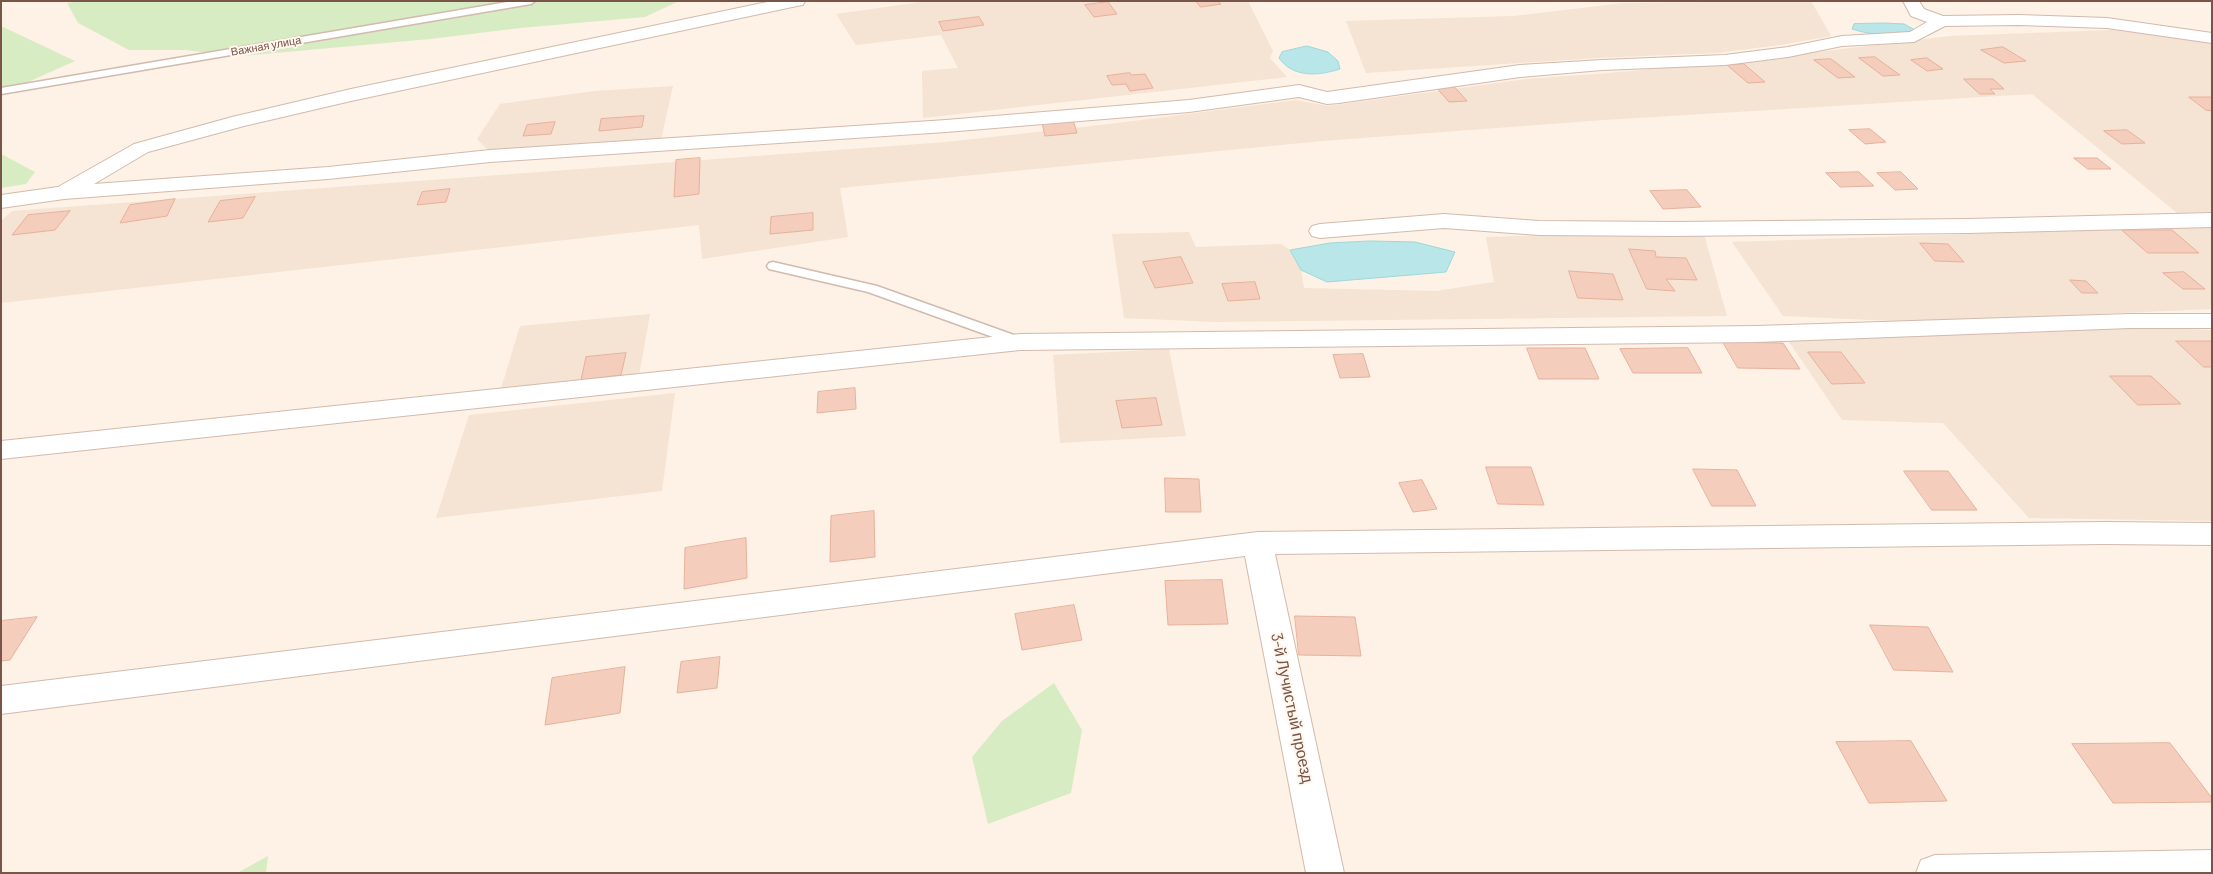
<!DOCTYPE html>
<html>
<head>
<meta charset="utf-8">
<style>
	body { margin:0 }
	#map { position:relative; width:2213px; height:874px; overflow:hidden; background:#fdf2e5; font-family:Barlow,sans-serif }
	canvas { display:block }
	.frame { position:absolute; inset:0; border:2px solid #785549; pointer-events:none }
</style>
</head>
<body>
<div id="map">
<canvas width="2213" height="874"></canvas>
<div class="frame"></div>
</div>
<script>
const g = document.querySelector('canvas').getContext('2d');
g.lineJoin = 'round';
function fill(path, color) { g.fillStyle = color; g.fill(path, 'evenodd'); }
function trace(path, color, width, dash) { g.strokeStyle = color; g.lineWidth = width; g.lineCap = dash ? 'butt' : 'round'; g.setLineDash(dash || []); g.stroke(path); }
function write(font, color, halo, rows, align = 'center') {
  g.font = font + ' Barlow,sans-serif'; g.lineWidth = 4; g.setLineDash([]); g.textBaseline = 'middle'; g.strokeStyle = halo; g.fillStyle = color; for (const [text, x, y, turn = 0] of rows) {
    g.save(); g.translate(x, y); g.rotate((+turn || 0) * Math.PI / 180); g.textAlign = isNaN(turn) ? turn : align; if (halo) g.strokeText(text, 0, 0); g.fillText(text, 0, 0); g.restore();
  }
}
fill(new Path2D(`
	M928,1H1248L1273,51L1270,58L1287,77L923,118L922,71L958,68L941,35L856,45L836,14Z
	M1811,1L1831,36L1780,45L1717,53L1596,58L1366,73L1346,21L1514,16L1624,3Z
	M2112,30L2212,42V212L2177,213L2032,94L1604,120L1322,141L840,188L848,237L702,259L699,225L1,303V221L12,211L946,142L1110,124L1296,100L1328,106L1526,79L1609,73L1784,56L1950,36Z
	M673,86L661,140L488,150L477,139L500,104L594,91Z
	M2212,226V309L1915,322L1783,316L1732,242Z
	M1703,231L1727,316L1215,322L1124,318L1112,234L1189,232L1196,247L1281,244L1290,250L1301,270L1304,288L1436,291L1494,282L1486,237Z
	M650,314L638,381L499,395L520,326Z
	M2150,328L2212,330V521L2029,518L1943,423L1842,420L1787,339Z
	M1169,349L1186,436L1060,443L1053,355Z
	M675,393L662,491L436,518L469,415Z`), '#f5e3d3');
fill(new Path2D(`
	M79,1H679L645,17L520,28L430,39L242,56L185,50H129L78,23L67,3Z
	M1,26L75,61L1,94Z
	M1,154L35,172L26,184L1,188Z
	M1054,683L1082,730L1071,793L988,824L972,757L1002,721Z
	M268,856L266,873H237Z`), '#d7ecc3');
const water = new Path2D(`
	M1884,23L1904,24L1915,30C1894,36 1873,36 1852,29L1854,24Z
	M1307,46L1328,52L1338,61L1340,69C1318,76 1293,78 1279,58L1282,52Z
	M1370,241L1415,242L1455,252L1446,272L1327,282L1301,270L1290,250L1330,243Z`);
fill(water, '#b9e6e8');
trace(water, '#9ed7da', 1);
const building = new Path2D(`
	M1196,1H1218L1221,4L1201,7Z
	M1108,2L1117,14L1094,17L1085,5Z
	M979,17L984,25L943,31L939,22Z
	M2003,47L2026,61L2004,63L1981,50Z
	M1875,57L1900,75L1883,76L1859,58Z
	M1927,58L1943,69L1927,71L1911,60Z
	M1831,59L1855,77L1838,78L1814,60Z
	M1744,64L1765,82L1748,83L1727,65Z
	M1130,73L1131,75L1145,74L1153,88L1130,91L1126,84L1112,85L1107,76Z
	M1964,79H1993L2004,89H1990L1995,94H1980Z
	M1451,83L1467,101L1449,102L1434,85Z
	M2189,97H2212V111L2206,110Z
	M644,116L642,127L599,131L601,119Z
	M1073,120L1077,133L1045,136L1042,123Z
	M555,122L551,134L523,136L527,125Z
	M1870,129L1886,142L1865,144L1849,130Z
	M2127,130L2145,143L2122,144L2104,131Z
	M700,158L699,194L674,197L676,160Z
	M2074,158H2097L2111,169H2088Z
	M1859,172L1874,186L1840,187L1826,173Z
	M1901,172L1918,189L1895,190L1877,173Z
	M450,189L446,202L417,205L422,192Z
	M1687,190L1701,207L1663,209L1650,191Z
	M255,197L243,218L208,222L220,201Z
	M175,199L167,216L120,223L130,205Z
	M70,211L55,230L12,235L28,215Z
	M813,213V230L770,234L771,217Z
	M2122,230H2172L2199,253H2148Z
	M1920,243L1948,244L1964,262L1935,261Z
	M1629,249L1655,251L1656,257L1686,258L1697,280L1666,279L1675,291L1647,289Z
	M1181,257L1193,283L1155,288L1143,262Z
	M1569,271L1613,274L1623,300L1578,298Z
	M2184,272L2205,289H2183L2163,273Z
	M2070,280L2086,281L2098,293H2082Z
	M1255,282L1260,299L1228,301L1222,284Z
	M2176,341H2212V367H2204Z
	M1723,342L1783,343L1800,369L1738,368Z
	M1527,348H1585L1599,379H1539Z
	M1688,348L1702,373H1633L1620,349Z
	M1808,352H1841L1865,383L1832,384Z
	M626,353L621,375L581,380L586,357Z
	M1363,354L1370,377L1340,378L1333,355Z
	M2110,376H2151L2181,404L2138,405Z
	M855,388L856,409L817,413L818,392Z
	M1156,398L1162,425L1122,428L1116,401Z
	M1486,467H1531L1544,505L1498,504Z
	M1693,469L1737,470L1756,506H1712Z
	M1904,471H1948L1977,510H1932Z
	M1165,478L1199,479L1201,512H1166Z
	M1422,480L1437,509L1413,512L1399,483Z
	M874,511L875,557L830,562L831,516Z
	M746,538L747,578L684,589L685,548Z
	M1222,580L1228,624L1168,625L1165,581Z
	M1074,605L1082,640L1022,650L1015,614Z
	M1295,616L1355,617L1361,656L1299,655Z
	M37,617L10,660L1,661V621Z
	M1870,625L1928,627L1953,672L1894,670Z
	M720,657L717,688L677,693L681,662Z
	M625,667L620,713L545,725L552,678Z
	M1911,741L1947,801L1869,803L1836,742Z
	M2170,743L2212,798V802L2113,803L2072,744Z`);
fill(building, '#f4cdbc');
trace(building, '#e7b19b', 1);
const service = new Path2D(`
	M513,1H535L531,4L1,94V88Z
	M773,262L877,286L1025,339L1027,342L1025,345H1015L868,292L769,269L767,266L769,263Z`);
const minor = new Path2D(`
	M772,1H805L803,5L797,6L351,101L244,126L148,152L94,184L328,167L490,150L946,120L1189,100L1299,85L1327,92L1520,65L1602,60L1725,55L1788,47L1842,36L1910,32L1927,22L1911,16L1903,1H1919L1924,9L1943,16L2019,15L2107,18L2212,33V43L2107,28L2019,25L1945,26L1914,42L1842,46L1788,57L1725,65L1602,70L1520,77L1339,103L1327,104L1299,97L1189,112L946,132L490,162L328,179L64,199L1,208V195L58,187L134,144L232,117L351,89Z
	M2212,213V227L1968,233L1674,236L1539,235L1444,228L1320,238L1312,236L1309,231L1312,226L1320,224L1444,214L1539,221L1674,222L1968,219Z
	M2130,314H2212V328H2130L1757,342L1020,350L1,459V441L1020,334L1757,326Z
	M2104,522L2212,523V545L2104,544L1275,554L1344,873H1306L1245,556L1,714V686L1258,532Z
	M2212,850V873H1916L1921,860L1935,855Z`);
trace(service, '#d2baad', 3);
trace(minor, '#d2baad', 2);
fill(service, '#fff');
fill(minor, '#fff');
write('11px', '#785549', '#fff6ed', [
	["Важная улица",266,46,-10]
]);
write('16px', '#785549', '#fff6ed', [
	["3-й Лучистый проезд",1292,708,78]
]);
</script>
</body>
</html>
